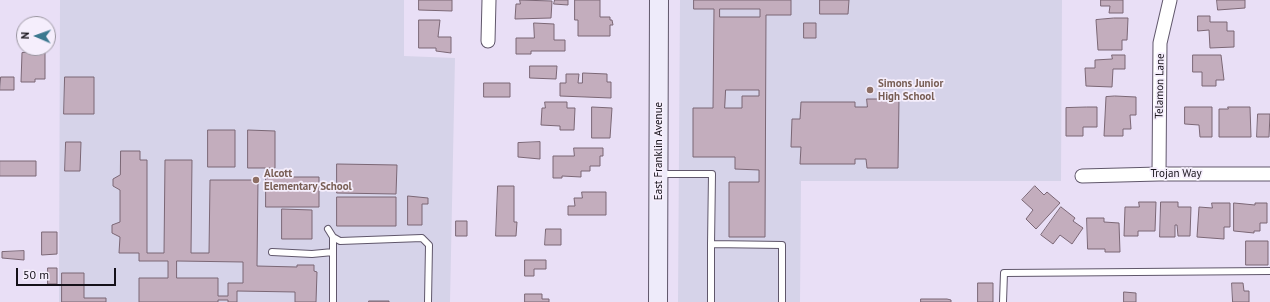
<!DOCTYPE html>
<html>
<head>
<meta charset="utf-8">
<style>
	body { margin:0 }
	#map { position:relative; width:1270px; height:302px; overflow:hidden; background:#e9dff6; font-family:"PT Sans",sans-serif }
	canvas { display:block }
	.north { position:absolute; left:16px; top:16px; width:40px; height:40px; box-sizing:border-box; background:#f5eefc; border:1px solid #9b96a1; border-radius:50%; rotate:272deg; font-size:11px; font-weight:700; line-height:16px; text-align:center; color:#151119 }
	.north::after { content:''; display:block; margin:auto; width:14px; height:18px; background:#3b788f; clip-path:polygon(50% 0,100% 100%,50% 72%,0 100%) }
	.scale { position:absolute; left:16px; top:268px; width:100px; height:18px; box-sizing:border-box; border:2px solid #151119; border-top:0; padding-left:5px; font-size:12px; line-height:14px; white-space:nowrap; color:#151119; -webkit-text-stroke:3px #f5eefc; paint-order:stroke }
</style>
</head>
<body>
<div id="map">
<canvas width="1270" height="302"></canvas>
<div class="north">N</div>
<div class="scale">50 m</div>
</div>
<script>
const g = document.querySelector('canvas').getContext('2d');
g.lineJoin = 'round';
function fill(path, color) { g.fillStyle = color; g.fill(path, 'evenodd'); }
function trace(path, color, width, dash) { g.strokeStyle = color; g.lineWidth = width; g.lineCap = dash ? 'butt' : 'round'; g.setLineDash(dash || []); g.stroke(path); }
function write(font, color, halo, rows, align = 'center') {
  g.font = font + ' "PT Sans",sans-serif'; g.lineWidth = 3.5; g.setLineDash([]); g.textBaseline = 'middle'; g.strokeStyle = halo; g.fillStyle = color; for (const [text, x, y, turn = 0] of rows) {
    g.save(); g.translate(x, y); g.rotate((+turn || 0) * Math.PI / 180); g.textAlign = isNaN(turn) ? turn : align; if (halo) g.strokeText(text, 0, 0); g.fillText(text, 0, 0); g.restore();
  }
}
fill(new Path2D(`
	M60,0H404V56L455,58L450,302H59Z
	M680,0H1062L1061,181H801L800,302H678Z`), '#d6d3e9');
const building = new Path2D(`
	M419,0H452V11L419,10Z
	M520,0L552,1L551,18L515,19L516,4H520Z
	M555,0H568V5L554,4Z
	M575,0H600V17H610V20H612L613,25H610V36H578V20H575Z
	M694,0H791V15H766L765,237H729V182H759V170L735,169V157H693V108H713L714,9H694ZM720,9H760V17H720ZM726,90H759V96H742V108H725Z
	M820,0H849L848,14H820Z
	M1101,0H1123V13H1109L1110,6H1101Z
	M1217,0H1245V8L1218,10Z
	M1198,16H1210V22H1227V31H1234V47L1210,48L1209,30L1198,31Z
	M1114,18H1128L1127,40H1122V50H1098L1096,20Z
	M419,20H440L438,37H451V53L436,51V48H419Z
	M534,23L554,24V40H565V51H531V54H516V38H534Z
	M804,23H816V38H804Z
	M45,52V79H35V82H21L22,53Z
	M1112,55H1125V69H1113L1112,87L1086,86L1085,68H1095V60L1112,59Z
	M1193,55H1221L1224,80H1216V86H1202V72H1193Z
	M530,66H557L556,79L530,78Z
	M583,73L607,74V82H611V98L560,96V83H566V74H579L578,83H582Z
	M1,77H14V90H0Z
	M65,77H94V114H64Z
	M484,83H510V97H484Z
	M1115,96L1136,97V115H1130L1131,129H1123V136H1104L1106,97Z
	M867,99H899L898,168H867L866,159H855V164H800L801,147H791L792,119H800L801,102H855V107H867Z
	M545,102H567V108H575L574,130H560V126L541,125L542,108H545Z
	M592,107L612,108L610,138H592Z
	M1087,107H1097V127H1083V136H1066V108Z
	M1185,107H1212V137H1200L1199,125L1185,124Z
	M1228,107H1250L1251,137H1219V109H1228Z
	M1258,114H1270L1269,137H1257Z
	M208,130H235V167H208Z
	M248,130L275,131V168H248Z
	M66,142H81L80,171H65Z
	M540,142V159L518,157V143Z
	M574,148H603V156H600V166H590V171H581V177L562,176V178H553V156H574Z
	M121,151H140V160H147V253H164L165,160H192L191,253H209L210,180H258L257,266L297,267V265H314V271L317,272L316,302H295V292L237,291V302H228V300H218V302H139V278H168V261H139V253H119L120,237L112,233V225L120,222V190L113,186V179L120,175ZM177,261L243,262V283H228V296H218V278H177Z
	M0,161H36V176H0Z
	M337,164L397,165L396,194L337,193Z
	M266,177H319V207H266Z
	M498,186H514V222H517L516,236H496Z
	M1035,186L1044,195L1047,192L1060,203L1036,229L1026,219L1033,210L1022,200Z
	M582,192H606V215H568V206H575L574,198H582Z
	M408,196L428,198V204H422V225H408Z
	M337,197H396V226H337Z
	M1139,202H1156L1155,231H1138V236H1124L1125,207H1139Z
	M1161,202H1178V207H1191L1190,236H1178L1177,225H1175V237H1160Z
	M1212,203H1230V227H1224V239L1197,237L1199,207L1212,208Z
	M1234,203L1255,205V203H1267V223H1260V231H1254V233L1234,231Z
	M1061,207L1075,218L1073,221L1083,228L1072,244L1060,235L1053,244L1041,235Z
	M282,209L312,210V239H282Z
	M1087,218H1104V222L1119,223L1120,252H1105V249H1088Z
	M456,221H467V236H456Z
	M546,229H561V245H545Z
	M42,232H57V254L42,255Z
	M1246,241H1268V265H1246Z
	M24,251V260L2,258V252Z
	M525,260H546V269H534V276H525Z
	M48,268H57V284H48Z
	M62,273H84V298H106V302H62Z
	M978,283H993V302H978Z
	M1232,283H1243L1244,291H1249V302H1233Z
	M1124,292L1136,293V302H1124Z
	M525,294H542V299H549V302H525Z
	M921,299H947L951,300V302H921Z
	M369,301H389V302H369Z`);
fill(building, '#c3adbd');
trace(building, '#7b6775', 1);
const lane = new Path2D(`
	M659,174H712L711,244L782,245V302
	M328,229L333,237L340,241L422,238L429,245L428,302
	M333,237V302
	M272,252L312,254L333,252
	M711,302V244
	M1003,302L1004,273L1270,271`);
const street = new Path2D(`
	M488,41L489,0
	M1159,174L1160,43L1170,0
	M1082,176L1159,174H1270`);
const secondary = new Path2D(`
	M658,302L659,0`);
trace(lane, '#60576b', 8);
trace(street, '#60576b', 15);
trace(secondary, '#60576b', 20);
trace(lane, '#fff', 6);
trace(street, '#fff', 13);
trace(secondary, '#eeebfa', 18);
for (const [x, y, r, color] of [
	[870,90,4,"#8d6e63"],
	[256,180,4,"#8d6e63"]
]) { const dot = new Path2D(); dot.arc(x, y, r, 0, 2 * Math.PI); g.fillStyle = color; g.fill(dot); trace(dot, '#f5eefc', 1.5); }
write('bold 11px', '#785e54', '#f5eefc', [
	["Simons Junior",878,84],
	["High School",878,97],
	["Alcott",264,174],
	["Elementary School",264,187]
], 'left');
write('11px', '#151119', '#f5eefc', [
	["Telamon Lane",1160,86,-89],
	["East Franklin Avenue",659,151,-90],
	["Trojan Way",1176,174]
]);
</script>
</body>
</html>
